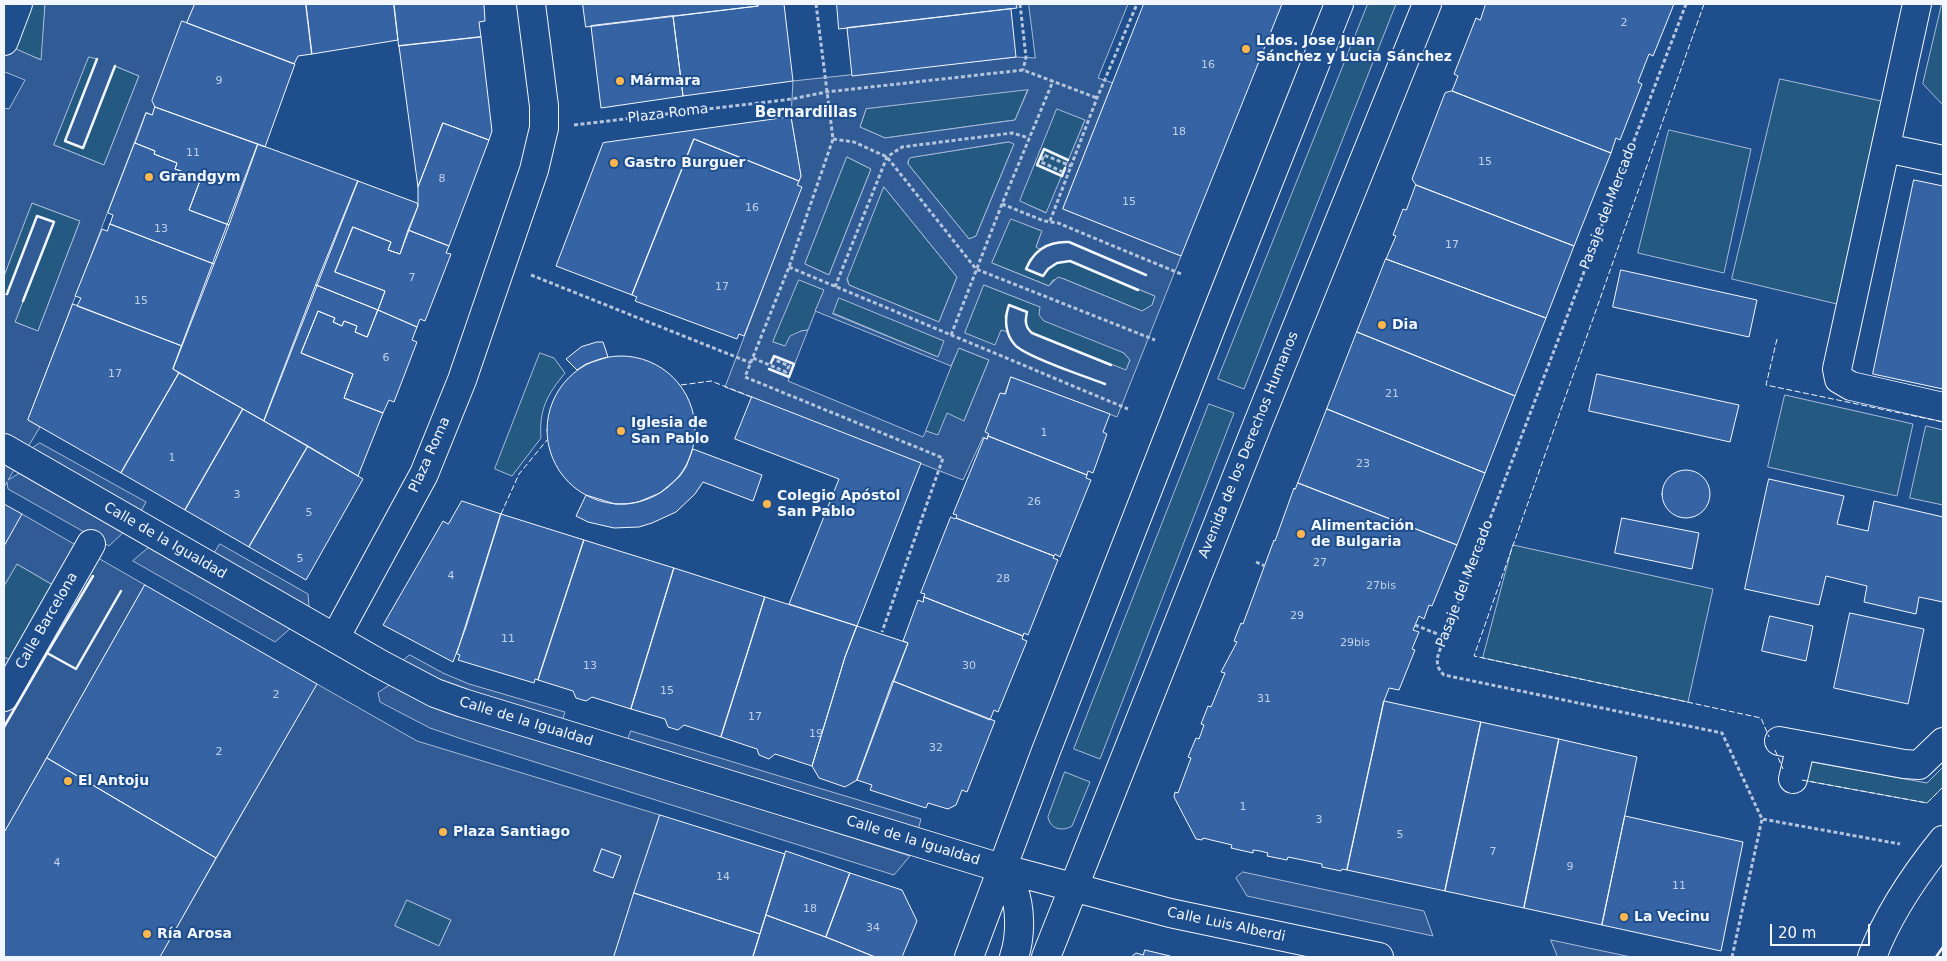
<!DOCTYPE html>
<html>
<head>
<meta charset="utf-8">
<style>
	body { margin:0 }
	#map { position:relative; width:1947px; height:961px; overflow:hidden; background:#1f4e8c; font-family:"DejaVu Sans",sans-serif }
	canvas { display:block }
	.frame { position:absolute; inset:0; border:5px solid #f2f6ff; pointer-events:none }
	.scale { position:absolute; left:1770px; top:924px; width:100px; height:22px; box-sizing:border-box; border:2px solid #f2f6ff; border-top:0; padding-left:6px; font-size:15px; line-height:18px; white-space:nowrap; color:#f2f6ff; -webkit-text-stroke:4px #1f4e8c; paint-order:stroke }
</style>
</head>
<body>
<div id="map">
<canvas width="1947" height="961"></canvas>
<div class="frame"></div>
<div class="scale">20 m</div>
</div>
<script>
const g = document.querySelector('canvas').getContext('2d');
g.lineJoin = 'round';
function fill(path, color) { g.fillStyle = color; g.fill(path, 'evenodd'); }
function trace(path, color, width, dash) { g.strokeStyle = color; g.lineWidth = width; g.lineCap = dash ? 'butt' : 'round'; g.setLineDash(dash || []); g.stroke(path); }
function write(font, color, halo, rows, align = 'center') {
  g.font = font + ' "DejaVu Sans",sans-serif'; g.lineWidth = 4; g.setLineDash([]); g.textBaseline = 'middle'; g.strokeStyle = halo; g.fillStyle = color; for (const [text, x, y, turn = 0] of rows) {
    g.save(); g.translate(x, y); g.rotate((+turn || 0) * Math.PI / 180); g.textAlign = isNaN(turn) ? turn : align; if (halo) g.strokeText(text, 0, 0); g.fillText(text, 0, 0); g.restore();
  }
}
const green = new Path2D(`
	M31,4H45L42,60L13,49Z
	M1368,4H1396L1244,389L1218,379Z
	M1942,4H1943V105L1923,84Z
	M89,56L97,59L65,140L83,147L115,66L139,76L104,165L54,145Z
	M1780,79L1881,101L1837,304L1732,279Z
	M1028,89L1015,120L885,138L860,127L866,109Z
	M1057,108L1085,120L1047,213L1019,201Z
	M1669,130L1751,149L1724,273L1638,253Z
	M1009,142H1012L1014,144L976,236L969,239L908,164L909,158Z
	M847,157L871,169L829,275L805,264Z
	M884,187L957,277L939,322L849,285L847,277Z
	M32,203L80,221L38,331L15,322L23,301L7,294L4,295V276Z
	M1011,218L1042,231L1036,247L1041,249L1030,259L1026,269H1048L1057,263L1070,261L1155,296L1152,306L1142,311L1064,279L1053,280L1049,286L992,263Z
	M798,279L824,290L808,330L801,331L785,346L773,342Z
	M984,285L1041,307L1124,353L1130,360L1126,371L1032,333C1025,327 1025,321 1027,312L1009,305L1006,327L1008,332L995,346L965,333Z
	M839,297L945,341L938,357L833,313Z
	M959,348L989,360L964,421L938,436L926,431Z
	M540,353L554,358L565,373C547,395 539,409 541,438L512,476L495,469Z
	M1785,395L1913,424L1897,496L1768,467Z
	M1209,404L1234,413L1100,759L1074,749Z
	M1926,426L1943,430V505L1910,498Z
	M1513,545L1713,589L1688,702L1483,658Z
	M17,564L53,585L10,660L4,657V586Z
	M1812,762L1927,783L1943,767V787L1927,803L1807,781Z
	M1065,772L1090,782L1072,826C1062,832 1050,829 1048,817Z
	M407,900L451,920L439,946L395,926Z`);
fill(green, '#245a82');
trace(green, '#a8bbd7', 1);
const parking = new Path2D(`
	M4,4L14,48L41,60L45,4H195L152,115L146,112L28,420L40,427L8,480L23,471L126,530L109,546L8,489L7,482L4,487V295L7,294L37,216L54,222L15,322L38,331L80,221L32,203L4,276V108L9,109L25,80L5,72L4,73ZM89,57L97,59L65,141L74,144L83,148L115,66L139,76L104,165L54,145Z
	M1029,4H1128L1098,78L1113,83L1063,209L1181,256L1117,417L1011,377L987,439L983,437L963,480L725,387L801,188L797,185L801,176L791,117L793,81L1016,57L1035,58ZM1028,90L1015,120L885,138L860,127L866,109ZM1057,109L1085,120L1046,213L1020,201ZM1009,142L1014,144L976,236L969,239L908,164V161L910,158ZM847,157L871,169L829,275L805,264ZM884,187L957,277L939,322L849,285L847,280ZM1011,219L1042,231L1036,247L1041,250L1030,259L1026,269L1043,276L1048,269L1057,263L1070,261L1155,296L1152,305L1142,311L1064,279L1058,277L1049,286L992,263ZM799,280L824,290L815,311L951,366L959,348L989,360L964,421L947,413L938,435L926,431L923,437L788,381L808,330L801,331L790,336L785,346L773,342ZM984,285L1040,307L1039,315L1044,321L1124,353L1130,360L1126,370L1032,333L1027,328L1025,321L1027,312L1009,305L1005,316L1008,332L1001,330L995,345L965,333ZM839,298L944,341L938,357L833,314Z
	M40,443L146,502L140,513L30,450Z
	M22,514L145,585L4,833V657L10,660L53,585L17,564L4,586V546Z
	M220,544L308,594L309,608L214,554Z
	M152,545L293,626L275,642L133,561Z
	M410,655L443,673L469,684L565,712L562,722L465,694L400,663Z
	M393,683L443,709L910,856L894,875L465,740L430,728L380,702L378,693Z
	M317,684L417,741L660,815L614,957H160ZM602,849L621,856L613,878L594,871ZM407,900L451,920L439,946L395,926Z
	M631,731L921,819L918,830L627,742Z
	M1243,872L1424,911L1433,936L1247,896L1236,878Z
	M1551,940L1631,957H1558Z`);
fill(parking, '#305b95');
trace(parking, '#a8bbd7', 1);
const building = new Path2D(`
	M195,4H306L312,54L298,56L294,64L187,23Z
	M306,4H394L398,40L312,54Z
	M394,4H484L485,21L479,22L481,37L399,46Z
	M583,4H758V6L586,27Z
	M758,4H784L793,81L683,96L673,16L758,6Z
	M837,4H1016L1017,8L839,29Z
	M1144,4H1282L1181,256L1063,209Z
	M1486,4H1674L1653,56L1649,54L1638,82L1642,84L1620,140L1616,138L1611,153L1452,91L1458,76L1454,74L1476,18L1480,20Z
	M1011,9L1016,57L852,76L847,28Z
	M673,16L683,96L601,108L591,26Z
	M182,21L295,64L265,147L155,107L152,101Z
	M481,37L492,131L489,140L443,123L418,187L399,46Z
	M1452,91L1611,153L1574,246L1416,185L1412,179L1445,93Z
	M155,107L258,144L229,225L189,210L201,178L175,169L177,163L154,154L155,151L135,143L146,113L152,115Z
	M791,117L801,176L799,181L694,139L632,295L556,266L603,143Z
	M443,123L489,140L449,246L408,230L418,206V187Z
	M694,139L799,181L797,185L802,187L744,336L739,334L737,339L635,301L637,297L632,295Z
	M135,143L155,151L154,154L177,163L175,169L201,178L189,210L229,225L214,264L110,224L113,215L108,213Z
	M258,144L358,181L264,421L173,369Z
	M1914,180L1943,186V389L1873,374Z
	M358,181L417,203L418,206L400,254L388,250L391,242L353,227L335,272L385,291L378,310L316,285Z
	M1416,185L1574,246L1546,318L1386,259L1396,236L1393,235L1403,209L1406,210Z
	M110,224L214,264L182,346L77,306L81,298L75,296L102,229L107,231Z
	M353,227L391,242L388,250L400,254L408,230L449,246L446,253L451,254L425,321L420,319L417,327L378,310L385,291L335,272Z
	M1386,259L1546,318L1515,396L1357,332Z
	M1621,270L1757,300L1749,337L1613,307Z
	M316,285L378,310L367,337L355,332L357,326L344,321L342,326L333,322L335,318L318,311L301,353L353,374L344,398L383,413L358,476L264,421Z
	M73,304L182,346L173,369L179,373L121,473L28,420Z
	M378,310L417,327L412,340L417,342L394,402L389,400L383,413L344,398L353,374L301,353L318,311L335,318L333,322L342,326L344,321L357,326L355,332L367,337Z
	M1357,332L1515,396L1485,473L1327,409Z
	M597,342H603L608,357L586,364L577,370L566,359L581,347Z
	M547 430a74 74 0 1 1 148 0a74 74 0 1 1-148 0Z
	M179,373L243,409L185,510L121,473Z
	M1597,374L1739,405L1730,442L1589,411Z
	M1011,377L1110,414L1103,432L1107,434L1093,473L1088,471L1087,475L988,436L989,434L985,432L1000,393L1005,394Z
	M752,397L921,463L857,626L789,604L839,479L735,439Z
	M243,409L308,446L249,547L185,510Z
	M1327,409L1485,473L1457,545L1298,483Z
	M988,436L1087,475L1086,478L1091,480L1060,557L1055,554L1054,556L956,518L957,515L953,514L984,438L987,439Z
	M308,446L363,479L306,580L249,547Z
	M693,449L762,475L753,501L703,482L695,494L676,512L652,523L639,527L614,528L588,522L576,516L586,495L615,504H627L638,502L660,493L680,476L686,467Z
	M1662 494a24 24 0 1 1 48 0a24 24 0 1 1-48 0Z
	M1769,479L1844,496L1837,524L1868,531L1874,501L1943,517V602L1919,597L1916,614L1864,602L1867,586L1826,576L1819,605L1745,589Z
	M1298,483L1457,545L1432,606L1429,605L1424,619L1419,616L1413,630L1419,632L1412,649L1415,650L1399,690L1389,688L1384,701L1347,870L1342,869L1341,871L1322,867V864L1288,857L1287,860L1267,856L1268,853L1260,851L1253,850V853L1231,848L1232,845L1203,838L1202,840L1196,839L1174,797L1175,792L1178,793L1191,758L1188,757L1196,738L1199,739L1204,725L1201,724L1208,706L1211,707L1225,673L1221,672L1237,642L1234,641L1241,623L1243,624L1274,540L1275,541L1294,488L1295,489Z
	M462,501L501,514L466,627L453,662L383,625L443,521L448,524Z
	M4,504L22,514L4,546Z
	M501,514L584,540L538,680L535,679L534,683L458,660L460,655L457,654Z
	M951,517L955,519L956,518L1054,556L1053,558L1058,560L1028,635L1024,633L1023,636L924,597L925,594L921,593Z
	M1622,518L1699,533L1692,569L1615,553Z
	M584,540L674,568L631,709L592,697L586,701L576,698L573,691L538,680Z
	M674,568L765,597L721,737L684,725L678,730L668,727L665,719L631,709Z
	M145,585L317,684L216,858L47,758Z
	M765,597L857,626L845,657L812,766L775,754L769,759L759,755L757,749L721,737Z
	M924,597L1023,636L1022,639L1027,641L998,712L994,710L990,720L893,681L908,643L903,641L918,600L923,602Z
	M1850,613L1924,629L1908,704L1834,688Z
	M1770,616L1813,626L1806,661L1762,651Z
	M857,626L908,643L857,780L845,787L819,778L812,766L845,657Z
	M893,681L995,721L967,792L962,790L956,805L948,809L928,803L926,808L870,790L872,785L857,780Z
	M1384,701L1481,722L1445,891L1347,870Z
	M1481,722L1559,739L1524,908L1445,891Z
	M1559,739L1637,757L1602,925L1524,908Z
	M47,758L216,858L160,957H4V833Z
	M660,815L785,854L760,934L634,893Z
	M1625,816L1743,842L1721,951L1602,925Z
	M602,849L621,856L613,878L594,871Z
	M786,851L850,873L826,937L766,915Z
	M850,873L902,890L917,921L902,957H875L826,937Z
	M634,893L760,934L753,957H614Z
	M766,915L836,941L875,957H753Z
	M1145,950L1170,956V957H1131L1136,953L1143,955Z`);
fill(building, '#3563a3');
trace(building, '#f2f6ff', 1);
const minor = new Path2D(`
	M1917,4L1837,369L1839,379L1851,386L1943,407
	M4,41L18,4
	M1886,148L1943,160
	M4,448L380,664L435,693L463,703L1001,868L1170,913L1379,957
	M335,638L424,474L462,380L534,170L544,128V106L531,4
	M4,697L91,544
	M1779,741L1904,764L1919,765L1943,742
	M1793,779L1801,745
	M1001,868C1005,874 1010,881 1013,888C1021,908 1021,936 1014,957
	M969,957L1046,751L1217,312L1339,4
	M1046,957L1258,423L1427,4
	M1872,957C1888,914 1914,876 1943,840`);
trace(minor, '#f2f6ff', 30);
trace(new Path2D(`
	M816,4L833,139L789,267L745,377L943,458L882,632
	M1020,4L1026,57L1023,70
	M1686,4L1445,637C1440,651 1431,663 1444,675L1722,733L1762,819L1900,844
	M574,125L792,99L826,92L1023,70L1097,98
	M833,139L854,142L887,157L976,269L1155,340
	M1063,172L1041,162L1044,155L1071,166
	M1002,204L1044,221L1058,223L1181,274
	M1050,221L1097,98L1137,4
	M789,267L1128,409
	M531,275L751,363
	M835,287L887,157L902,147L1012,133L1029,138
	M951,335L1002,204L1053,81
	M753,358L786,372L789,366L773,359
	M1256,562L1265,566
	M1415,625L1445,637
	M1732,957L1762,819`), '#b3c4dc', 3, [4, 2.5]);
trace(minor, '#1f4e8c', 28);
trace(new Path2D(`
	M1704,4L1474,656L1761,718L1769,737
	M1777,339L1766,385L1943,422
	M681,385L711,381L752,397
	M501,514L519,474L547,440
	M1775,750L1783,769
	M1802,780L1927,803L1943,787`), '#f2f6ff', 1, [6, 2.5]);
trace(new Path2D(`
	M97,59L65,141L83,148L115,66
	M1065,168L1062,176L1037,165L1044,149L1068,160
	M1138,290L1070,261L1057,263L1048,269L1043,276L1026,269C1034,250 1049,241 1069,242L1146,275
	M7,294L37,216L54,222L23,301
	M769,369L789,377L794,364L774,356L771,363
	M1105,384C1087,377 1026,357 1015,345C1005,334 1004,319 1009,305L1027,312C1025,321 1025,327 1032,333L1111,365
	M93,576L47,653L76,669L121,591
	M4,727L47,653
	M1936,957L1943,947`), '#f2f6ff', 2.5);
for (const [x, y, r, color] of [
	[1246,49,5,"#ffb74d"],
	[620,81,5,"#ffb74d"],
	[614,163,5,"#ffb74d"],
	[149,177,5,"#ffb74d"],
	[1382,325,5,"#ffb74d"],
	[621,431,5,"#ffb74d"],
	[767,504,5,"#ffb74d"],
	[1301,534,5,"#ffb74d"],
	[68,781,5,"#ffb74d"],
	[443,832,5,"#ffb74d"],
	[1624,917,5,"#ffb74d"],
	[147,934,5,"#ffb74d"]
]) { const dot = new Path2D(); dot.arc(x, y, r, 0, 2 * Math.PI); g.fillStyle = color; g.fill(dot); trace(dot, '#1f4e8c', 2); }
write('11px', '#c3d1e8', null, [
	["2",1624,23],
	["16",1208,65],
	["9",219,81],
	["18",1179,132],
	["11",193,153],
	["15",1485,162],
	["8",442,179],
	["15",1129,202],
	["16",752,208],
	["13",161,229],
	["17",1452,245],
	["7",412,278],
	["17",722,287],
	["15",141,301],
	["6",386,358],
	["17",115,374],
	["21",1392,394],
	["1",1044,433],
	["1",172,458],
	["23",1363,464],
	["3",237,495],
	["26",1034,502],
	["5",309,513],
	["5",300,559],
	["27",1320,563],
	["4",451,576],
	["28",1003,579],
	["27bis",1381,586],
	["29",1297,616],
	["11",508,639],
	["29bis",1355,643],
	["13",590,666],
	["30",969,666],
	["15",667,691],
	["2",276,695],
	["31",1264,699],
	["17",755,717],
	["19",816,734],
	["32",936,748],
	["2",219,752],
	["1",1243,807],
	["3",1319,820],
	["5",1400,835],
	["7",1493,852],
	["4",57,863],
	["9",1570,867],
	["14",723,877],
	["11",1679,886],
	["18",810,909],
	["34",873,928]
]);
write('bold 14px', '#f2f6ff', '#1f4e8c', [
	["Ldos. Jose Juan",1256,41],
	["Sánchez y Lucia Sánchez",1256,57],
	["Mármara",630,81],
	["Gastro Burguer",624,163],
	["Grandgym",159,177],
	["Dia",1392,325],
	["Iglesia de",631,423],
	["San Pablo",631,439],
	["Colegio Apóstol",777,496],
	["San Pablo",777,512],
	["Alimentación",1311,526],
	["de Bulgaria",1311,542],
	["El Antoju",78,781],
	["Plaza Santiago",453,832],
	["La Vecinu",1634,917],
	["Ría Arosa",157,934]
], 'left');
write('14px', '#f2f6ff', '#1f4e8c', [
	["Plaza Roma",668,114,-7],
	["Pasaje del Mercado",1609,206,-69],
	["Avenida de los Derechos Humanos",1249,445,-68],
	["Plaza Roma",430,455,-66],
	["Calle de la Igualdad",165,541,30],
	["Pasaje del Mercado",1465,584,-69],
	["Calle Barcelona",47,621,-60],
	["Calle de la Igualdad",526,722,17],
	["Calle de la Igualdad",913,841,17],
	["Calle Luis Alberdi",1226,925,12]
]);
write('bold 15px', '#f2f6ff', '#1f4e8c', [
	["Bernardillas",806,113]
]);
</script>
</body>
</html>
